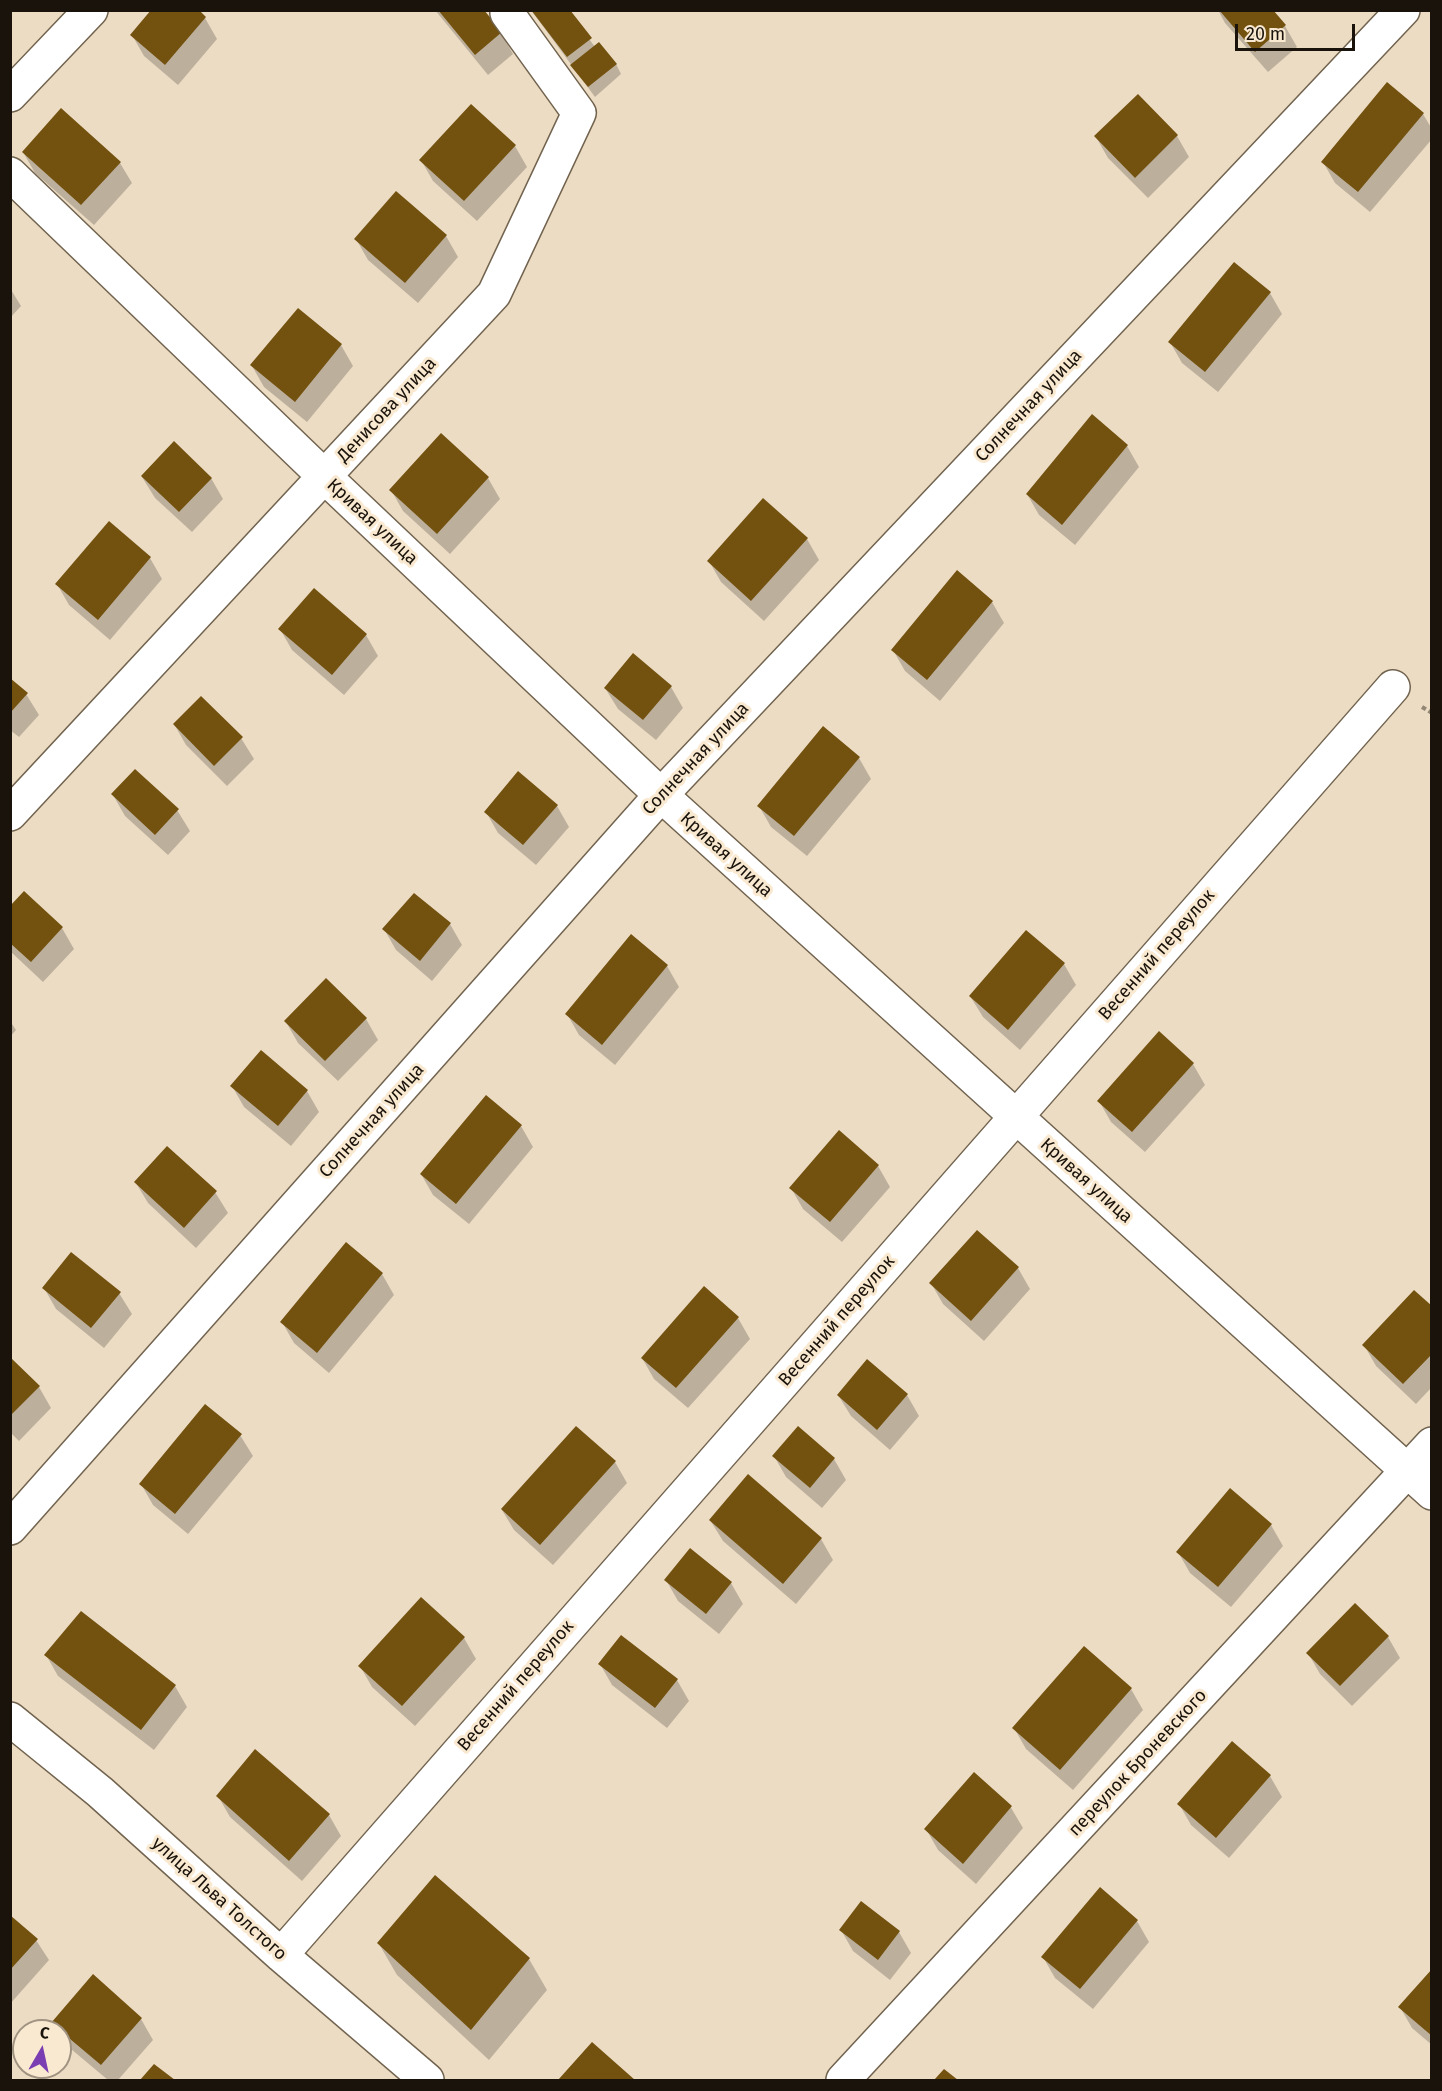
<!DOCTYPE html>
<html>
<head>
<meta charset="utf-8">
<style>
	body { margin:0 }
	#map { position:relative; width:1442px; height:2091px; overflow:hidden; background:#ecdcc4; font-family:"Fira Sans",sans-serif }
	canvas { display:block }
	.frame { position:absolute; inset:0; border:12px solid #19130b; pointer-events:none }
	.north { position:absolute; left:12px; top:2019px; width:60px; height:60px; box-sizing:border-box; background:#fae9d1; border:2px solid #a09382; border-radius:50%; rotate:9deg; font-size:16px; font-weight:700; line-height:24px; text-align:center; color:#19130b }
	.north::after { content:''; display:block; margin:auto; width:21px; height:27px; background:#7b3db2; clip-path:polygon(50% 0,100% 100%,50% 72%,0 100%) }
	.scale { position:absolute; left:1235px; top:24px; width:120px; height:27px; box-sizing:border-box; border:3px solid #19130b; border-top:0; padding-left:8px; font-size:18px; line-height:21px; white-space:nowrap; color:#19130b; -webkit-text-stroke:4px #fae9d1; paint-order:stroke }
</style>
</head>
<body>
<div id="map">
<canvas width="1442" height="2091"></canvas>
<div class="frame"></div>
<div class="north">С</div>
<div class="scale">20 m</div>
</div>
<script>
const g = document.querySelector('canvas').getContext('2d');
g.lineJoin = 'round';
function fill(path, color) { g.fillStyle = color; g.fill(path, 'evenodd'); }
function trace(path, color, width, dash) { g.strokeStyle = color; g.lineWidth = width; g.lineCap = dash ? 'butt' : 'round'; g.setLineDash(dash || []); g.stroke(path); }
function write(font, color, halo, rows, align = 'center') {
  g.font = font + ' "Fira Sans",sans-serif'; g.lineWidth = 6; g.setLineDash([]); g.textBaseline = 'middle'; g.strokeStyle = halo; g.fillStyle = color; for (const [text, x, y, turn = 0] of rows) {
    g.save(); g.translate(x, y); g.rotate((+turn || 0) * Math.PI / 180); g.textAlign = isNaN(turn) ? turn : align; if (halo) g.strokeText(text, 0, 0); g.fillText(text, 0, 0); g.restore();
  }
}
fill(new Path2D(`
	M435,10H482L501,33L513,54L488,75Z
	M531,10H568L595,47L616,64L621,74L595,97Z
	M1218,10H1271L1285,26L1297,47L1268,72L1225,23Z
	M205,18L217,39L178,85L144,56L132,35Z
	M471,106L515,146L527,167L477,221L433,181L421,160Z
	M1423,114L1432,129V139L1370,212L1335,183L1323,162Z
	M1177,136L1189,157L1148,198L1108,158L1096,137Z
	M23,152L120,163L132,183L94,225L35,173Z
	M446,236L458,257L418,303L368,260L356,239Z
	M10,288L21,306L10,318Z
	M1270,293L1282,314L1218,392L1182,363L1170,342Z
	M341,345L353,366L307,422L264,387L252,366Z
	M1127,446L1139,467L1075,545L1039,515L1027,494Z
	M142,477L211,478L223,499L192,532L155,498Z
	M488,478L500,499L450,554L403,511L391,490Z
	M807,539L819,560L764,621L721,582L709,561Z
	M150,558L162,579L110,640L69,605L57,584Z
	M992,602L1004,623L940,701L905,671L893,650Z
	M280,629L366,635L378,656L344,695L292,650Z
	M10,680L26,694L39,715L19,737L10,730Z
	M671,687L683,708L656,740L618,709L605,688Z
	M174,724L241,738L254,759L227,786L186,745Z
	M859,758L871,779L807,856L771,827L759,806Z
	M113,795L177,810L190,831L168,855L125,816Z
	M557,806L569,827L536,865L498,833L486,812Z
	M10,908L62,928L74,949L43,982L10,951Z
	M450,924L462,945L432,981L396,950L384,929Z
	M1026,932L1064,964L1076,985L1020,1050L983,1017L970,996Z
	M667,966L679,987L615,1065L579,1035L567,1014Z
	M366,1019L378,1040L338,1081L298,1043L286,1022Z
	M10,1021L16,1030L10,1037Z
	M1160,1033L1193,1064L1205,1085L1145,1152L1111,1122L1099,1101Z
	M232,1086L307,1091L319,1112L291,1146L244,1107Z
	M521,1126L533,1147L469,1224L433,1195L421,1174Z
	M839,1132L878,1166L890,1187L842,1242L803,1209L791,1188Z
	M136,1183L215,1192L228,1213L196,1248L148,1203Z
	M977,1232L1018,1268L1030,1289L984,1341L943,1304L931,1283Z
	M382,1274L394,1295L329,1373L294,1343L282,1322Z
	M44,1288L119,1293L132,1314L104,1348L56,1309Z
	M1432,1309V1387L1416,1404L1376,1366L1364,1345Z
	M738,1318L750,1339L688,1408L654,1379L642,1358Z
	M10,1359L39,1387L51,1408L19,1441L10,1432Z
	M838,1395H907L919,1416L890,1450L851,1416Z
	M798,1428L834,1459L846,1480L822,1508L786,1477L774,1456Z
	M240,1435L253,1456L188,1534L153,1505L141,1484Z
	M615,1462L627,1483L553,1565L514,1530L502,1510Z
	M748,1477L821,1539L833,1560L796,1604L723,1541L710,1520Z
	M1271,1525L1283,1546L1231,1607L1190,1573L1178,1552Z
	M666,1580L731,1583L743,1604L719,1634L678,1601Z
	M1388,1637L1400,1658L1352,1706L1320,1674L1308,1653Z
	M464,1638L476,1659L415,1726L372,1687L360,1666Z
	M1084,1648L1131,1689L1143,1710L1073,1790L1026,1749L1014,1728Z
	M46,1655L175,1686L187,1707L154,1750L58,1676Z
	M600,1664L677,1680L689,1701L667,1728L612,1685Z
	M1232,1743L1270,1776L1282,1797L1229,1858L1191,1825L1179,1804Z
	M218,1796L329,1815L341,1836L302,1881L230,1817Z
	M1010,1806L1023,1828L976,1884L938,1850L926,1829Z
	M1100,1890L1137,1921L1149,1942L1093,2009L1055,1978L1043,1957Z
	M10,1917L36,1940L49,1960L10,2004Z
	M841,1930L899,1932L911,1953L890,1980L853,1951Z
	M379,1944L529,1959L547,1990L489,2060L397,1975Z
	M1432,1971V2045L1412,2028L1400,2007Z
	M141,2019L153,2040L118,2080H108L65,2044L60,2036V2031H57L53,2023Z
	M592,2044L633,2080H560Z`), '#0003');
fill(new Path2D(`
	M151,10H199L206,17L165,65L130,35Z
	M438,10H484L502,32L475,55Z
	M531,10H570L592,38L567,57Z
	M1219,10H1273L1286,25L1255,52Z
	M599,42L617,64L588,87L570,65Z
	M1387,82L1424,113L1358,192L1321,162Z
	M1138,94L1178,135L1135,178L1094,136Z
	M471,104L516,145L464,201L419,160Z
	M61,108L121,162L81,205L22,152Z
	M396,191L447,235L405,283L354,239Z
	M1234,262L1271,292L1205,372L1168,342Z
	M298,308L342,344L295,402L250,365Z
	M1092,414L1128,445L1062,525L1026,494Z
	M441,433L489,477L437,534L389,490Z
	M174,441L212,478L179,512L141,476Z
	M763,498L808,538L751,601L707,561Z
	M109,521L151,557L98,620L55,584Z
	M957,570L993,601L927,680L891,650Z
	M314,588L367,634L332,675L278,629Z
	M633,653L672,686L643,720L604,688Z
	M10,678L28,693L10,713Z
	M201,696L243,737L214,766L173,724Z
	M823,726L860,757L794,836L757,806Z
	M135,769L179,809L155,835L111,794Z
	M518,771L558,805L523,845L484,812Z
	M24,891L63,927L31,962L10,943V906Z
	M414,893L451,923L420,961L382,929Z
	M1026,930L1065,963L1008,1030L969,996Z
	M631,934L668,965L602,1045L565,1014Z
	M326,978L367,1018L325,1061L284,1021Z
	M1159,1031L1194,1063L1132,1132L1097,1101Z
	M261,1050L308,1090L278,1126L230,1086Z
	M486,1095L522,1125L456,1204L420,1174Z
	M839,1130L879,1165L830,1222L789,1188Z
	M167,1146L217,1191L184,1228L134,1182Z
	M977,1230L1019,1267L971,1321L929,1283Z
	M346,1242L383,1273L317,1353L280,1322Z
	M71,1252L121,1292L91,1328L42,1288Z
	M704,1286L739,1317L676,1388L641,1358Z
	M1414,1290L1432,1306V1354L1403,1384L1362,1345Z
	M10,1357L40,1386L10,1416Z
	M867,1359L908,1394L877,1430L837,1395Z
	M205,1404L242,1434L175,1514L139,1484Z
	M576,1426L616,1461L540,1545L501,1509Z
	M798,1426L835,1458L810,1488L772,1456Z
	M748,1474L822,1538L783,1584L709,1520Z
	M1230,1488L1272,1524L1218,1587L1176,1552Z
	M690,1548L732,1582L706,1614L664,1580Z
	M421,1597L465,1637L402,1706L358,1666Z
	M1355,1603L1389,1636L1340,1686L1306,1653Z
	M81,1611L176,1685L141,1730L44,1655Z
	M621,1635L678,1679L655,1708L598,1664Z
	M1084,1646L1132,1688L1060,1770L1012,1728Z
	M1232,1741L1271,1775L1216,1838L1177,1804Z
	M255,1749L330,1814L289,1861L216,1796Z
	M974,1772L1012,1806L963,1864L924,1829Z
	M435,1875L530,1958L471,2030L377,1943Z
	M1100,1887L1138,1920L1080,1989L1041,1957Z
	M861,1901L900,1931L878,1960L839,1930Z
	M10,1915L38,1939L10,1970Z
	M1432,1969V2036L1398,2007Z
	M93,1974L142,2018L101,2065L51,2023Z
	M592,2042L635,2080H558Z
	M154,2064L175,2080H140Z
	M944,2069L958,2080H934Z`), '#73510f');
const minor = new Path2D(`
	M10,95L91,10
	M10,174L325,477L661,795L1432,1493
	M10,814L494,294L579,113L507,13
	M10,1528L661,795L1403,10
	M10,1719L100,1792L281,1955L427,2080
	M281,1955L1393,687
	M843,2080L1432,1444`);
trace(minor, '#71634e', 36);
trace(new Path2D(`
	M1422,707L1432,713`), '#928675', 4, [4.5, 3]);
trace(minor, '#fff', 33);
write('18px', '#19130b', '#fae9d1', [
	["Солнечная улица",1029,406,-47],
	["Денисова улица",387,410,-47],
	["Кривая улица",372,522,43],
	["Солнечная улица",696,759,-47],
	["Кривая улица",726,855,42],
	["Весенний переулок",1157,955,-49],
	["Солнечная улица",372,1121,-48],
	["Кривая улица",1086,1181,42],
	["Весенний переулок",837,1321,-49],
	["Весенний переулок",516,1686,-49],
	["переулок Броневского",1138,1763,-47],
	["улица Льва Толстого",219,1899,42]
]);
</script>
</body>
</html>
